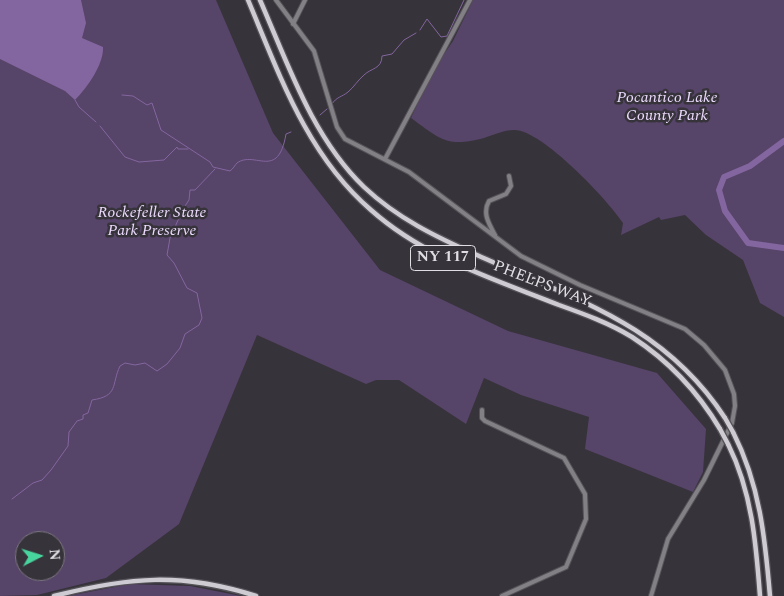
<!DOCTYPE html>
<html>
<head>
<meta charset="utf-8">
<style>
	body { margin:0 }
	#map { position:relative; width:784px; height:596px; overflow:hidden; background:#36333a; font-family:Spectral,serif }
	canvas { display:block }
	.north { position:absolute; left:15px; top:531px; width:50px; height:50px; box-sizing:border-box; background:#36333a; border:1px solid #7a777e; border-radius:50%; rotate:85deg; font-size:14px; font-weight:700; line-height:20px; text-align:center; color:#e1dee3 }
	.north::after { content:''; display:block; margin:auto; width:18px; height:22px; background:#48d49d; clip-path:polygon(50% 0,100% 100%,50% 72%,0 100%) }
</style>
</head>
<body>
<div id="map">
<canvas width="784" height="596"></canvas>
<div class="north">N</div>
</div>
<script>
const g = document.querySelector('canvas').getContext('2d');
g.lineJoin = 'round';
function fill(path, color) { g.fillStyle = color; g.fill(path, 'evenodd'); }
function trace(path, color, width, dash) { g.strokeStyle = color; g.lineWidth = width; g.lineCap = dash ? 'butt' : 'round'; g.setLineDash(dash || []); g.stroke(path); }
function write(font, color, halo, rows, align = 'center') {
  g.font = font + ' Spectral,serif'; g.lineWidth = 5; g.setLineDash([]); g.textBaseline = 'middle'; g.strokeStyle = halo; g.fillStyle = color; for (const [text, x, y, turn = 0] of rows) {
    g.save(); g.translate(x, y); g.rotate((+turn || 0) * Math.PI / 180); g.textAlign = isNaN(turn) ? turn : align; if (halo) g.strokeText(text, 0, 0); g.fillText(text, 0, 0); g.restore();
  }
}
fill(new Path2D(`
	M0,0H216L273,133L380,270L508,331L657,373L706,429L703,472L693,492L585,449L589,417L521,395L484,378L466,424L399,380H376L366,384L257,335L179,524L106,578L37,595L0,596ZM25,541H55V571H25Z
	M473,0H784V317L760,303L743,260L706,235L685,215L661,220L659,217L621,235L623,223C608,200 541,129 514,130C504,130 493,135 484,138C447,148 440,139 411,118L432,72L453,41Z
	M130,584L190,586L241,596H68Z`), '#574469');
fill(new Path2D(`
	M0,0H81L86,23L82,38L103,47C104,64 87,88 75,100L65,91L0,59Z`), '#83669f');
trace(new Path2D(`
	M420,30L427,19L441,37L447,36L464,0
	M122,95L133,96L147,105L152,103L161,130L210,162L213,167L230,171C233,169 235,165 237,163C255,150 278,181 286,134L291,132
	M75,100L79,107L96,122
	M332,104C336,97 342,97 348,92C354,87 358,80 364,75C371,68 382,69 382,56L392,54L404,40L416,33
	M320,115L327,109
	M100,126L125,157L139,162L164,160L177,147L178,149H188
	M183,209L189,200L190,190H195L215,169
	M12,499L33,483L42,480L51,470L68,446L69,432L77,421L83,419V415L88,413L92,400C119,396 111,385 120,366L125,363L135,365L145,363L157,371L167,364L180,348L185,334L199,325L202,318L197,293L187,288L174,263L167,255L170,238L179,218`), '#83669f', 1);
trace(new Path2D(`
	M784,141L750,166L724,177L719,190L725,211L748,243L784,248`), '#83669f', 6);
const minor = new Path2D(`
	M276,0L314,51L337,127L345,139L409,172L521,256L580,285L685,329L704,345L725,370L734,394L735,406L732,423L704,480L668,539L651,596
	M293,24L305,0
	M385,159L470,0
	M495,235C489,224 482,213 489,201L506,194L511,186L509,176
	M482,410V418L485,421L564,458L585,494L586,519L566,567L502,596`);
const major = new Path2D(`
	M248,0C280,76 307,155 371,210C425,258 494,279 559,305C584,314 609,323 632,337C669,361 698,392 720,429
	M260,0C288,64 312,137 364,187C397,218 436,237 477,255C574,299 664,324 725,418
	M733,432C760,485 765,538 770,596
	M728,444C752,492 756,543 760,596
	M54,596C129,577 181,572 256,596`);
trace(minor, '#555258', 6);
trace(major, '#555258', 7);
trace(minor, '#828084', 4);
trace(major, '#cecbd3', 4.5);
const majorBridge = new Path2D(`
	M725,418L733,432
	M720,429L728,444`);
trace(majorBridge, '#555258', 7, []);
trace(majorBridge, '#cecbd3', 4.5);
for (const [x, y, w] of [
	[443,258,65]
]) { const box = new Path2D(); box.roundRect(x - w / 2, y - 12.5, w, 25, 4); g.fillStyle = '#36333a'; g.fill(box); trace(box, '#e1dee3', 1); }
write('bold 15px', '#e1dee3', null, [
	["NY 117",443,258]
]);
write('italic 16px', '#ebdafc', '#36333a', [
	["Pocantico Lake",667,99],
	["County Park",667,117],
	["Rockefeller State",152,214],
	["Park Preserve",152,232]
]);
write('16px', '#e1dee3', '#36333a', [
	["PHELPS WAY",542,285,21]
]);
</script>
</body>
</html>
